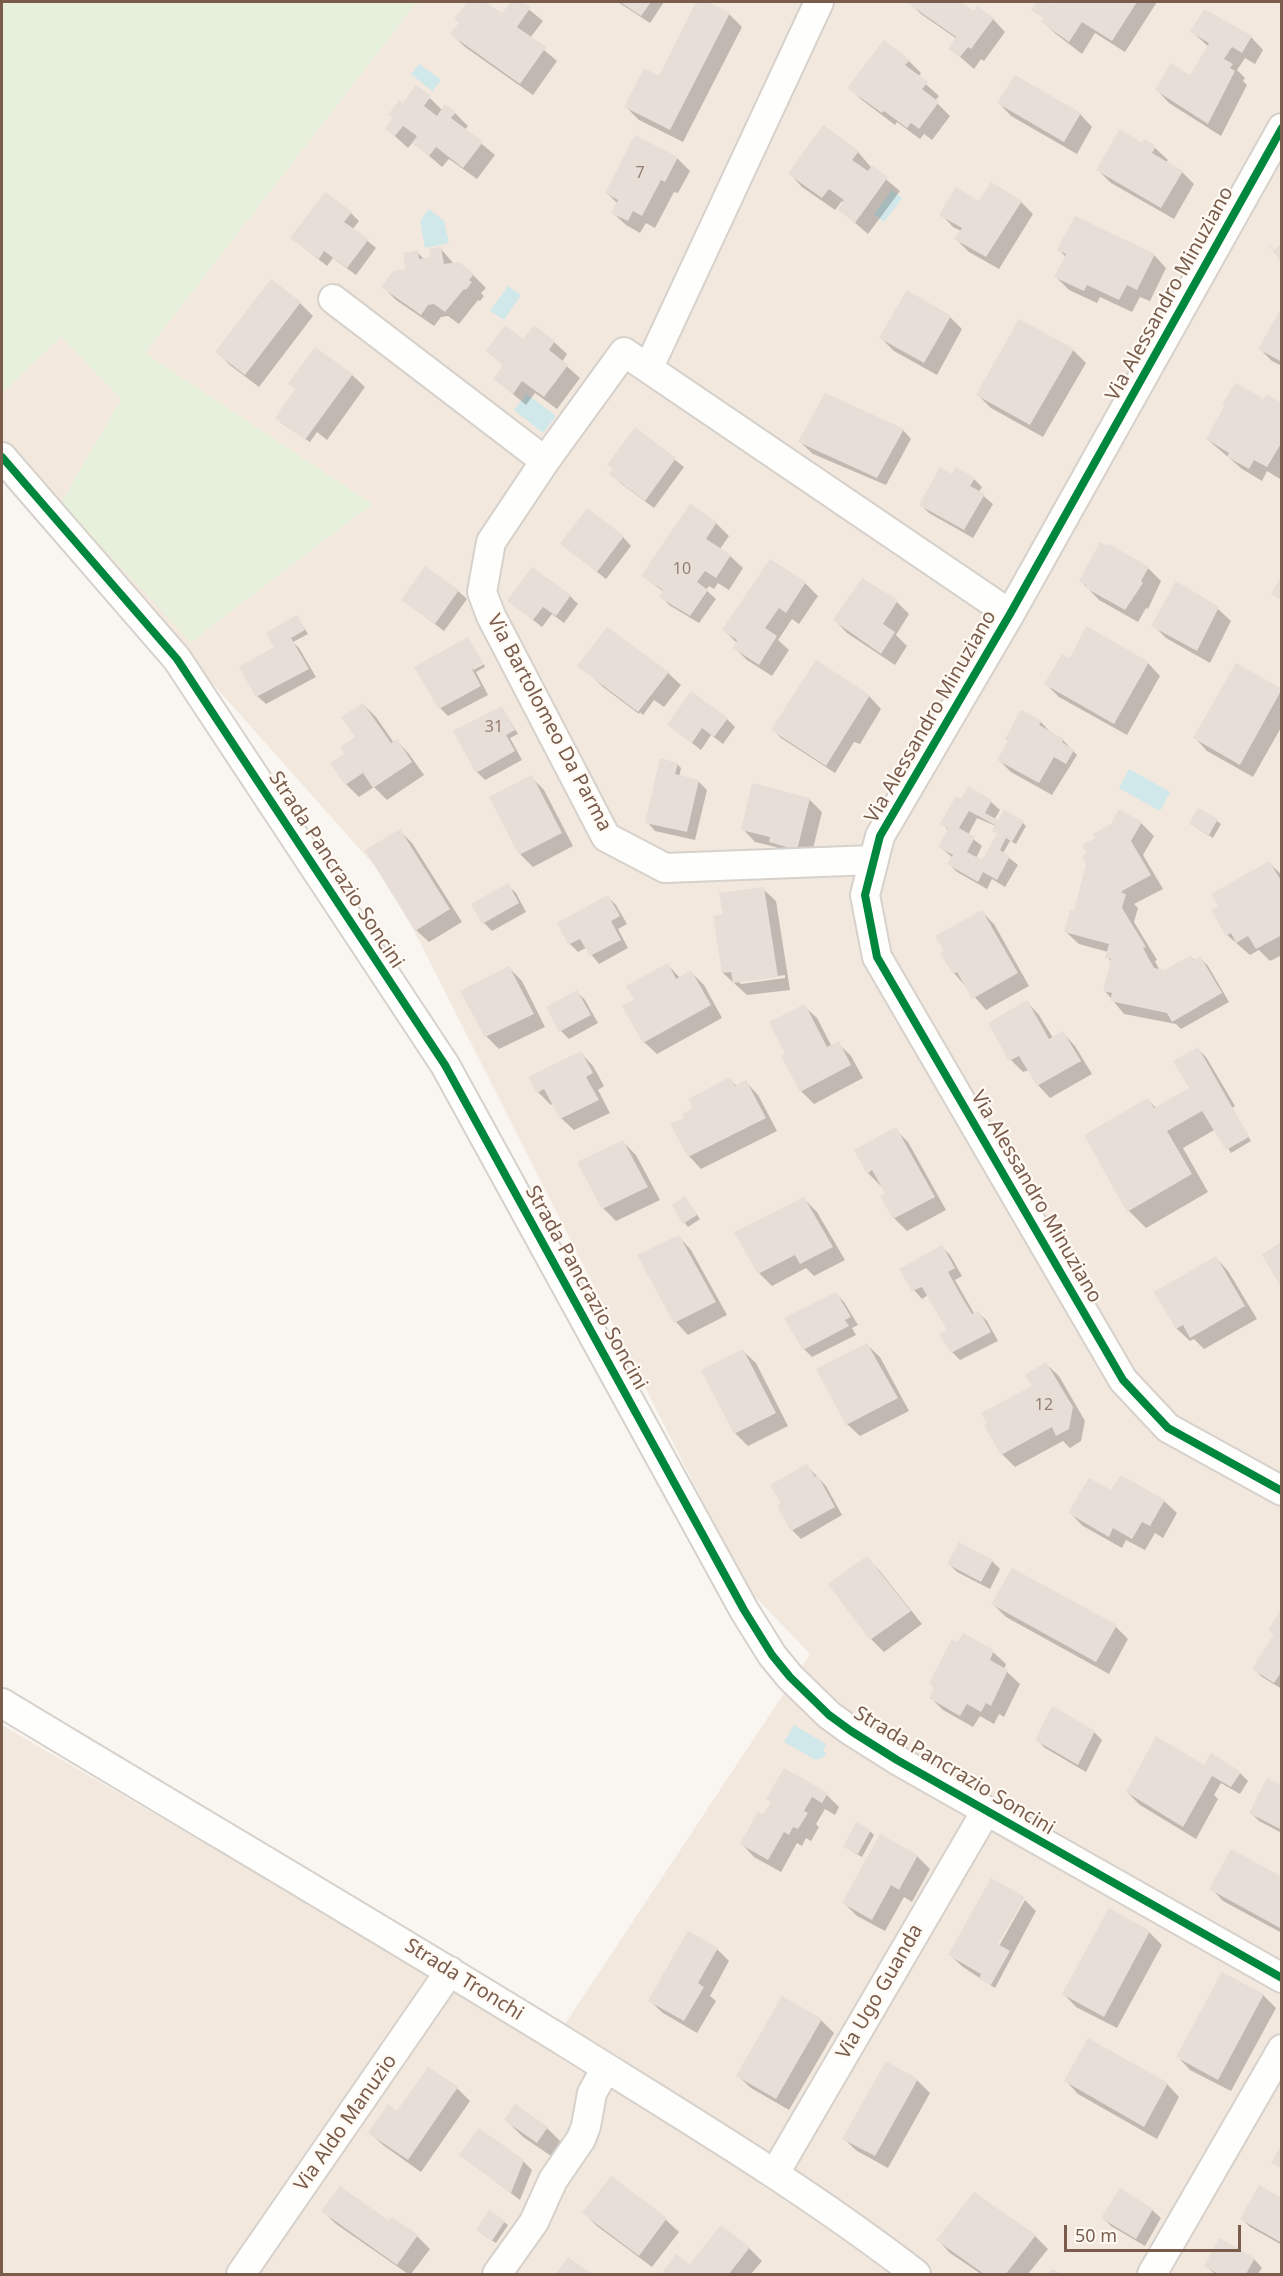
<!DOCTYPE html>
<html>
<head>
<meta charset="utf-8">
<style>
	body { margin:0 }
	#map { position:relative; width:1283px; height:2276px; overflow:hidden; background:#f9f5f0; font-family:"Noto Sans",sans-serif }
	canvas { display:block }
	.frame { position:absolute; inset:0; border:3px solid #7a5c4d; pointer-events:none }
	.scale { position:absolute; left:1064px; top:2225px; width:177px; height:27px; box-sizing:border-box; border:3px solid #7a5c4d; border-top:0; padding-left:8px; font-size:18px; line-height:21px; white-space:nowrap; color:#7a5c4d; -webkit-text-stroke:4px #fffaf3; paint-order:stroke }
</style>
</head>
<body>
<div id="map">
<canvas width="1283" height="2276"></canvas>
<div class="frame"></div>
<div class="scale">50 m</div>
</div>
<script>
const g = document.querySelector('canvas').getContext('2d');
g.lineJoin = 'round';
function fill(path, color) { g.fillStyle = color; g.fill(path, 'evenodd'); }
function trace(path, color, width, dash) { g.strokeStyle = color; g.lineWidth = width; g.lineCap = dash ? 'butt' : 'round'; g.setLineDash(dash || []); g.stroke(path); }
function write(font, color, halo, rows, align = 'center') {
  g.font = font + ' "Noto Sans",sans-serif'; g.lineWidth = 4.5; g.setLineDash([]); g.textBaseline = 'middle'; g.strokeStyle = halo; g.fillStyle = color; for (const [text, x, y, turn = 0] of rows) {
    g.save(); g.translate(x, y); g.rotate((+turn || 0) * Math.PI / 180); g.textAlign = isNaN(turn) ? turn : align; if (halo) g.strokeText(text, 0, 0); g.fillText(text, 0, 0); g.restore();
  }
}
fill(new Path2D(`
	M2,2H1281V2274H2V1725L551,2045L810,1654L746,1587L390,883L2,447Z`), '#f2e8de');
fill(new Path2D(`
	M2,2H417L145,353L372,504L191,642L61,503L121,399L61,337L2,393Z`), '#e7f0db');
fill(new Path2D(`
	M419,64L441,80L432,91L411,74Z
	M892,190L902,198L884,222L874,214Z
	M429,209L444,221L449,243L425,248L420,221Z
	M508,286L521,295L504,320L490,311Z
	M527,394L556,416L543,433L514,410Z
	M1129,769L1170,792L1160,811L1119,788Z
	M794,1725L826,1744L823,1750L826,1754L824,1757L816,1760L784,1742Z`), '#d0e8ea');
fill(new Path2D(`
	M468,2H483L502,16L513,2H520L543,21L530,38L557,61L533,95L465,47L452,34L460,23L456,19Z
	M618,2H664L650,23Z
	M698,2H705L729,14L742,27L683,142L639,120L626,107L659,78Z
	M909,2H958L974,13L993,19L1005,32L984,61L981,59L974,69L950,48L957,39L921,14Z
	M1038,2H1046L1053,6L1056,2H1157L1125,52L1095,33L1082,54L1056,34L1043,22L1045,19L1033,10Z
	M1192,32L1251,37L1263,50L1255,64L1245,58L1237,70L1245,78L1243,81L1247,85L1221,136L1169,103L1157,90L1191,77L1209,47Z
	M909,61L921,73L918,77L939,96L935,101L950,116L932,140L924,134L920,139L897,122L895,125L862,100L849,87Z
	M430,98L442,110L446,106L455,113L468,126L465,130L495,155L477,179L449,159L442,167L413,142L408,148L387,129Z
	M999,103L1080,114L1092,127L1077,154L1011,116Z
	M1143,145L1155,148L1168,160L1166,163L1182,172L1194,184L1174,219L1111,183L1098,170Z
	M858,152L870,166L900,191L868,234L840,210L845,203L842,201L835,210L802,187L790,174Z
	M677,158L690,171L678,193L674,192L655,228L646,223L640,233L626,225L613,213L618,204L607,193Z
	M1021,202L1033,214L999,269L969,252L956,239L961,231L953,227L941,214L980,203Z
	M351,213L359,221L353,229L376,248L356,275L333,258L327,266L292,238Z
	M441,249L454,264L473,275L486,288L481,293L484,296L480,301L478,300L459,324L448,316L441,317L434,326L396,300L383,287L407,270L417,252L425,260L432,258Z
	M1059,250L1154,255L1166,268L1150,301L1140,297L1132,312L1100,297L1097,303L1069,290L1056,277L1066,257Z
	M271,281L300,303L313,316L259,387L230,365L217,352Z
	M1282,310V366L1272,361L1260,349Z
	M950,317L962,329L937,375L894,351L881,338Z
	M524,341L554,342L567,354L562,362L580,378L557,409L535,393L526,405L495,379L504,366L488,351Z
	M1073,350L1086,363L1043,437L991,408L978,395Z
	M352,375L365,387L327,440L317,432L310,442L280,422Z
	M1264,401L1282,405V476L1280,479L1267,471L1262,481L1242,469L1207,439Z
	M636,429L684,467L654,508L619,482Z
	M903,430L911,439L886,485L813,454L800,442Z
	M953,476L974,479L982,487L979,492L993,504L973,538L929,513L921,505Z
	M690,506L716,523L729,536L720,549L730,556L743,568L729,590L718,583L714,589L709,586L706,590L716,599L699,623L669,605L661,596L664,592L643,576Z
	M623,537L631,546L606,579L562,544Z
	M1109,546L1148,568L1161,581L1148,609L1146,608L1138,622L1099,600L1080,580Z
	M770,561L805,583L818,596L799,624L792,619L778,640L789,650L772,676L747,660L734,647L737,643L724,630Z
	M425,568L458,591L467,599L444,631L402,599Z
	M1177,583L1218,609L1231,621L1210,663L1166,638L1153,625Z
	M570,596L578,604L564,623L552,614L542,627L509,601Z
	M897,602L909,614L896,635L907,646L895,665L847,633L835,620Z
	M297,617L308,634L293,642L299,648L316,677L266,704L257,696L277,648Z
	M468,639L482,662L473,666V670L484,664L485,667L476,672L488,695L448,716L440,708Z
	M1070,660L1148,663L1160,676L1127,735L1059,697L1046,684Z
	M1237,665L1282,690V726L1253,777L1207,751L1195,738Z
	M668,673L681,685L664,707L654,700L643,715L640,712L639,714L603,687L594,678Z
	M869,696L881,709L860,744L854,742L835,773L781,738L773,730Z
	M363,704L376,717L394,743L397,741L409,754L424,775L387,800L374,787L359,797L346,784L332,764L346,754L357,737Z
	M502,708L518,734L510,738L522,760L485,780L477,772Z
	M727,719L735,727L723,744L711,735L701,750L669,725Z
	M1041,722L1052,734L1063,740L1077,755L1052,795L1011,772L999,760Z
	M677,764L681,768L679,777L698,781L707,790L695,840L655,831L647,822Z
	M531,777L544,790L573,846L533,867L520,854L491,798Z
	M968,788L991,802L1000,810L994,820L1023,823L1026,826L1016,844L1010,841L1003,853L1018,865L1005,887L992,879L987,889L957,872L949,864L953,858L940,847L949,831L942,824L961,801ZM977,818L996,826L998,835L983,862L976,858L982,846L968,835Z
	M809,799L822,812L810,861L783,854L776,847L755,842L743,829Z
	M1217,821L1221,824L1213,838L1195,827Z
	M1141,823L1154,836L1143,855L1163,889L1134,904L1138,908L1134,922L1157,960L1155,961L1160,971L1165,972L1191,957L1195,961L1200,958L1208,966L1229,1002L1181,1029L1176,1024L1124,1014L1105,991L1112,962L1107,957L1108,952L1079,944L1066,932L1075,913Z
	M400,831L412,843L462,922L429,942L416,930Z
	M1269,863L1282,875V955L1270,961L1259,950L1250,955L1227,935Z
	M507,885L516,893L526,912L492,931L484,923Z
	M763,889L776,901L790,990L747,995L723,973L724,916ZM785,975V978L741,984L738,981Z
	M608,897L616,905L627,924L618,929L628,948L599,964L586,948L578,952L570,944Z
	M981,911L994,924L1029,986L986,1010L954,973Z
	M668,965L680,978L691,972L704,985L722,1018L657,1054L644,1042L636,1000Z
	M509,968L522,981L545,1027L499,1049L486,1036Z
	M577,992L585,1000L598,1023L569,1039L561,1031Z
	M1027,1002L1039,1015L1053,1038L1063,1033L1075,1046L1092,1074L1050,1098L1038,1085L1029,1070L1023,1072L1011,1060Z
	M804,1006L817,1018L832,1047L838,1043L851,1056L863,1078L814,1104L802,1092L783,1056L787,1054Z
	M1198,1049L1206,1057L1235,1106L1232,1108L1251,1141L1231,1153L1216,1129L1183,1148L1208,1192L1146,1228L1129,1211L1148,1100L1156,1108L1191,1089Z
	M581,1053L593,1066L604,1086L598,1090L610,1113L574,1130L561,1118L554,1103L551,1105L538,1092Z
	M730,1079L737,1087L746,1082L758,1095L777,1131L701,1169L689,1156L686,1118Z
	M895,1129L908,1142L946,1210L907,1231L894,1218L882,1197L887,1194L882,1185L881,1186L868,1173Z
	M623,1142L636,1155L660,1200L616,1221L603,1208Z
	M685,1198L700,1219L688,1227L685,1223Z
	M804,1199L817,1212L845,1260L814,1276L806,1268L772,1286L759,1273Z
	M679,1237L691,1250L727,1315L688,1335L676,1322Z
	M942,1247L950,1255L962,1276L955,1280L975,1315L979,1313L987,1321L998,1341L960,1360L952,1352L949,1331L928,1295L922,1299L914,1290L901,1270Z
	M1216,1258L1228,1271L1257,1319L1204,1349L1194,1339L1190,1341L1177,1329L1156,1293Z
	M836,1294L844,1302L858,1325L852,1328L856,1335L812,1357L804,1349Z
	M867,1345L880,1357L909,1411L860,1436L847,1424Z
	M743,1351L756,1363L788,1426L748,1446L735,1433L703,1370Z
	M1046,1364L1059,1376L1085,1421L1081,1441L1070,1448L1063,1441L1015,1467L1002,1454Z
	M807,1466L826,1486L842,1515L801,1539L792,1530L779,1506Z
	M1112,1492L1164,1501L1177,1513L1163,1538L1155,1533L1145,1550L1126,1540L1122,1548L1083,1526L1070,1513Z
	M867,1558L879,1570L922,1624L884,1652L872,1640L830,1584Z
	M992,1561L1000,1569L990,1589L957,1572L949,1564Z
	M993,1604L1116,1627L1128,1639L1109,1674L1006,1617Z
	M1282,1611V1689L1262,1677L1254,1669L1275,1635L1270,1630Z
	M993,1652L1006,1664L1004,1669L1020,1684L1004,1717L999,1714L994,1724L980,1716L973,1727L943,1710L931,1698L936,1689L931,1683Z
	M1094,1732L1102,1740L1086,1772L1045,1748L1037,1740Z
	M1204,1767L1240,1773L1248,1781L1240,1794L1221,1783L1214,1795L1218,1799L1196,1839L1140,1805L1127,1792Z
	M1282,1787V1833L1259,1821L1251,1813Z
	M827,1795L839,1807L835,1815L825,1809L816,1824L819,1827L811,1841L806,1838L802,1846L797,1843L781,1872L754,1857L742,1844L772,1803L768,1799Z
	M870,1831L874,1835L862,1857L845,1847Z
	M880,1836L917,1856L930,1869L912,1902L904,1897L885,1931L857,1916L844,1903Z
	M1282,1879V1933L1223,1901L1211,1888Z
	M1025,1900L1036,1911L995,1988L963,1967L950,1955L999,1946Z
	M1149,1932L1162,1945L1117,2028L1076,2007L1064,1994Z
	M717,1949L729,1961L710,1996L716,2001L697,2033L663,2013L650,2001Z
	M1223,1974L1263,1995L1276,2008L1231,2091L1190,2070L1178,2057Z
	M821,2020L834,2033L789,2110L751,2088L738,2076Z
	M887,2063L917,2080L930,2093L888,2168L857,2151L844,2139Z
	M428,2069L457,2088L470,2101L421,2172L383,2145L370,2133L398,2113Z
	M1066,2081L1167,2084L1179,2097L1157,2139L1078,2094Z
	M506,2120L547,2128L564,2145L554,2158L523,2137Z
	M461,2155L523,2161L532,2170L520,2200Z
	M611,2178L666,2220L679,2232L652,2267L597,2226L584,2213Z
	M974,2194L1035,2236L1048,2249L1028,2274H981L950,2253L938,2240Z
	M1282,2199V2245L1250,2227L1242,2219Z
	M1152,2210L1161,2218L1145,2246L1111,2226L1103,2218Z
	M323,2211L390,2223L417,2236L430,2249L411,2274H408L336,2224Z
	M504,2222L508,2225L496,2243L482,2234Z
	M721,2227L749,2248L762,2261L751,2274H662L677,2256L691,2266Z
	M1254,2259L1262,2268L1258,2274H1215L1206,2266Z`), '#0003');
fill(new Path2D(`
	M467,2H485L502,13L511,2H523L531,7L517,27L546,47L520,84L450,34L459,23L454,19Z
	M620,2H651L641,16Z
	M696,2H708L730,13L670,130L624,107L644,68L659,76Z
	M906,2H961L974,11L977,6L994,18L971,49L968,47L960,57L948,49L956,37Z
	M1036,2H1049L1053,4L1054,2H1137L1112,41L1082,22L1069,42L1041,22L1044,18L1031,10Z
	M1204,9L1252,36L1242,53L1232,47L1224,59L1233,64L1230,68L1235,71L1208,124L1155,90L1171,63L1190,75L1209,43L1190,32Z
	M884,40L910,60L905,65L928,82L922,89L939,102L919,129L911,123L907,128L884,111L882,113L847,88Z
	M1015,75L1081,113L1064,142L997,103Z
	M416,85L431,96L424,106L437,116L445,104L456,112L451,118L483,142L463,168L436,147L429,156L412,143L417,136L403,126L395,136L385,129L393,118L388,115L399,100L403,103Z
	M823,125L859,151L852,160L868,171L872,165L888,177L855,223L838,210L844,200L829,189L822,198L788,174Z
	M1120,129L1142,143L1144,139L1156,146L1152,153L1183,171L1161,208L1096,170Z
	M635,135L678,157L665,182L661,180L642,216L633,211L628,221L611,213L618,200L605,193Z
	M991,182L1022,201L986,257L954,239L962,228L939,215L956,187L979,201Z
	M325,192L352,212L344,222L369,239L347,268L324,251L319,259L290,238Z
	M1075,216L1155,254L1137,290L1127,285L1119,300L1087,285L1084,291L1054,277L1066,254L1057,250Z
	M1282,242V263L1268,245L1270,244L1274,251Z
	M441,247L444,264L459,262L474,274L469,280L472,282L466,290L464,289L445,312L434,304L428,305L421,315L381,287L393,271L405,269L403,253L418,250L419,259L430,257L429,249Z
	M271,279L301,302L245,375L215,352Z
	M907,290L951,316L924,363L879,338Z
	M1282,307V362L1258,349Z
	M1019,319L1074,349L1030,425L976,395Z
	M505,325L523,339L534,325L555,341L549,350L568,365L544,397L522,381L513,394L493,379L503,365L486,351Z
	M315,347L353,374L305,440L275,418L295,389L288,384Z
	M1236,383L1264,399L1266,394L1282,403V442L1267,467L1254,460L1249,469L1227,457L1229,453L1206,439L1225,405L1222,404Z
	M825,393L904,429L877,478L798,442Z
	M635,427L676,458L645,501L609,474L613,469L607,465Z
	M940,467L952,474L956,467L975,478L970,486L985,494L964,530L919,505Z
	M690,504L717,522L706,539L731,555L716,578L705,571L697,582L708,590L690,616L659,597L663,590L641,576Z
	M587,508L624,536L597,572L560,544Z
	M1100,542L1108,546L1109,544L1149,567L1141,581L1143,583L1125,610L1084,587L1086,585L1079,581Z
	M770,559L806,582L786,613L779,608L765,628L777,636L759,665L733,648L737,640L722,630Z
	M425,566L459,590L435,624L401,600Z
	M532,567L571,595L556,616L543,607L533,620L507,601Z
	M1282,575V600L1271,594Z
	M862,578L898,600L883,624L895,632L881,654L833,620Z
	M1176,581L1219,607L1197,651L1151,626Z
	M297,615L305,630L291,638L309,669L256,697L239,667L274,647L266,633Z
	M1086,626L1149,662L1114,724L1044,684L1062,654L1070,658Z
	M607,627L669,672L638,712L577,666Z
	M468,637L483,663L472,669L481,686L439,709L414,667Z
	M816,660L870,695L826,766L771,730Z
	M1236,663L1282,689L1240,765L1193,738Z
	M691,691L728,718L714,737L702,728L692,743L667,725Z
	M363,703L391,743L397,739L412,762L373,788L363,773L345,785L330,763L344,754L340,747L355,737L341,717Z
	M502,706L515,730L506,735L515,751L476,773L453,731Z
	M1021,710L1042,721L1039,725L1064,739L1062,742L1074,750L1066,764L1054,757L1039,783L997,760L1008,741L1005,739Z
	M660,758L678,763L675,774L699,780L687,832L645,823Z
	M532,775L562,833L519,855L489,797Z
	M752,783L810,798L797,850L769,842L770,837L741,830Z
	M968,786L992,800L985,813L998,820L1004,810L1024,821L1012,842L1006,838L1000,850L1010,856L997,880L983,872L978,882L947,864L953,855L938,847L948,829L940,824L956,796L961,799ZM969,811L995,825L992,831L997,834L982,860L967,852L975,837L959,828Z
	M1198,808L1218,819L1209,835L1189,824Z
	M1119,809L1142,822L1131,841L1151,875L1122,891V893L1126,894L1122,908L1146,947L1143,948L1154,968L1165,970L1191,955L1193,960L1200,956L1222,993L1172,1022L1167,1013L1110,1001L1112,993L1103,991L1111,959L1105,958L1109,944L1064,932L1070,910L1074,911L1086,864L1082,856L1087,853L1082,845L1095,838L1093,834L1111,824Z
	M400,829L450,909L415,931L365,850Z
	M1269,861L1282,882V935L1256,949L1248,936L1236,943L1231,933L1226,936L1211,910L1218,906L1211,894Z
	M508,883L519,903L482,924L471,904Z
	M764,887L778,977L733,983L731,972L722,973L713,916L723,914L719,893Z
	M608,895L620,916L611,921L621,940L590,956L580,939L568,945L557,923Z
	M982,910L1018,973L972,999L957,972L953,974L940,953L944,951L935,936Z
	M668,963L676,979L691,970L711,1005L643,1043L622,1006L634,1000L626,986Z
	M509,966L534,1014L485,1037L460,991Z
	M577,990L591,1015L559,1032L546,1007Z
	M1027,1000L1049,1039L1063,1031L1081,1061L1037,1086L1019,1056L1009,1061L988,1023Z
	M805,1004L827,1047L839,1041L851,1065L800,1092L781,1056L785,1054L769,1022Z
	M1198,1047L1249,1137L1226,1150L1202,1111L1167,1131L1192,1174L1127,1212L1084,1135L1148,1098L1154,1108L1189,1088L1173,1061Z
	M581,1051L593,1073L586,1077L599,1100L560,1119L544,1089L537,1093L528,1077Z
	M730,1077L735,1086L746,1080L766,1118L688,1157L670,1124L684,1118L682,1114L693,1108L688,1099Z
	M896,1127L935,1197L893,1219L880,1196L885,1193L872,1170L867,1174L854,1150Z
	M623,1140L648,1187L602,1209L577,1162Z
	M685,1196L697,1215L683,1224L672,1205Z
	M804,1197L833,1247L800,1264L795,1255L758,1274L734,1232Z
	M679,1235L716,1302L674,1323L637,1255Z
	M1282,1241V1289L1262,1255Z
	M942,1245L955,1268L948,1272L959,1292L972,1314L979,1311L991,1332L951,1353L939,1334L947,1330L922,1287L912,1291L899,1269Z
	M1216,1256L1245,1306L1190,1338L1183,1325L1176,1329L1154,1292Z
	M836,1292L851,1317L845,1320L849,1326L803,1350L784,1318Z
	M867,1343L898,1398L846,1425L816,1369Z
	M743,1349L776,1413L734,1434L701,1370Z
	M1046,1362L1073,1407L1069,1429L1056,1436L1052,1427L1001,1455L984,1425L987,1423L981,1413L1032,1386L1025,1375Z
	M807,1464L815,1477L818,1476L835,1507L791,1531L777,1506L781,1503L770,1485Z
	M1121,1475L1165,1500L1150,1526L1142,1522L1132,1539L1113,1528L1109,1537L1068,1513L1089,1478L1111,1490Z
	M959,1542L993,1560L981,1582L947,1564Z
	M867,1556L911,1611L870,1640L828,1584Z
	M1012,1568L1117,1625L1096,1662L991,1604Z
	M1282,1608V1671L1274,1683L1252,1669L1274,1634L1268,1630Z
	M963,1633L994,1650L990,1660L1008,1670L991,1706L986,1703L981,1712L967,1704L960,1716L929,1698L935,1687L929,1683L952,1639L958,1642Z
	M1052,1706L1095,1731L1078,1765L1035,1740Z
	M1156,1736L1204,1765L1211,1753L1241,1772L1231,1787L1212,1776L1183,1827L1126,1792Z
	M784,1768L828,1793L822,1803L812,1797L804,1811L808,1813L798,1829L793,1827L789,1835L784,1832L768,1860L740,1844L758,1812L763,1815L771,1802L766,1799Z
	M1267,1778L1282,1785V1830L1249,1813Z
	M856,1822L871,1830L858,1854L843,1847Z
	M880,1834L918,1855L899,1890L891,1885L872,1920L842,1903Z
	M1231,1849L1282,1877V1929L1209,1889Z
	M991,1878L1025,1897L998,1944L1010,1951L991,1985L979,1979L981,1974L948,1955Z
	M1109,1908L1150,1931L1104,2017L1062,1994Z
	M688,1931L718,1948L698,1983L704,1987L684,2021L648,2001Z
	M1222,1972L1264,1994L1218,2080L1176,2057Z
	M782,1996L822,2019L776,2099L736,2076Z
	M1088,2038L1168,2083L1144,2127L1064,2081Z
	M886,2061L918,2079L875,2156L842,2139Z
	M428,2067L458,2087L408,2160L368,2133L388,2104L397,2111Z
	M515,2104L548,2127L537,2143L504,2120Z
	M479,2128L524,2160L511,2193L459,2155Z
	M1282,2144V2169L1271,2163Z
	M611,2176L667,2218L639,2256L582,2213Z
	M1259,2185L1282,2198V2243L1240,2219Z
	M340,2186L389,2221L392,2217L418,2235L397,2265L321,2211Z
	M1120,2188L1153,2209L1136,2239L1101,2218Z
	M974,2192L1036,2235L1006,2274H984L936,2240Z
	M489,2210L505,2221L492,2241L476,2230Z
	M721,2225L750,2247L729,2274H661L676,2254L690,2264Z
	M1220,2238L1255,2258L1246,2274H1218L1204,2266Z
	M568,2257L592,2274H556Z
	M1052,2269L1061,2274H1048Z`), '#e6ded7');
const minor = new Path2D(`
	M1282,128L1010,614L880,836L865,895L877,957L1123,1380L1168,1428L1282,1491
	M333,299L545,461
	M649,367L819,2
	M2,457L177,659L445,1065L744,1610L772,1655L790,1677L829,1715L851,1731L897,1760L1282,1978
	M874,860L665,868L606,837L491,616L482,592L491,542L545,461L624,352L1010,614
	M2,1703C192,1818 383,1930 573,2047C690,2120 807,2190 916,2274
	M775,2173L986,1811
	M241,2274L450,1971
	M497,2274L534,2222L553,2180L581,2139L586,2126L592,2093L606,2068
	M1152,2274L1282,2049`);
trace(minor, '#d7d1cb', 32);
trace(minor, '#fefefd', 28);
trace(new Path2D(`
	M1282,128L1010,614L880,836L865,895L877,957L1123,1380L1168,1428L1282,1491
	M2,457L177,659L445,1065L744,1610L772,1655L790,1677L829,1715L851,1731L897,1760L1282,1978`), '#00873e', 8);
write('16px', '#977e72', null, [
	["7",640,173],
	["10",682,569],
	["31",494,727],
	["12",1044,1405]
]);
write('20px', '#7a5c4d', '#fffaf3', [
	["Via Alessandro Minuziano",1170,294,-61],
	["Via Alessandro Minuziano",931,717,-60],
	["Via Bartolomeo Da Parma",549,723,62],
	["Strada Pancrazio Soncini",336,870,57],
	["Via Alessandro Minuziano",1036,1197,60],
	["Strada Pancrazio Soncini",586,1288,61],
	["Strada Pancrazio Soncini",954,1771,31],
	["Strada Tronchi",464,1980,32],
	["Via Ugo Guanda",880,1992,-60],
	["Via Aldo Manuzio",346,2123,-55]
]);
</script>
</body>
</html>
